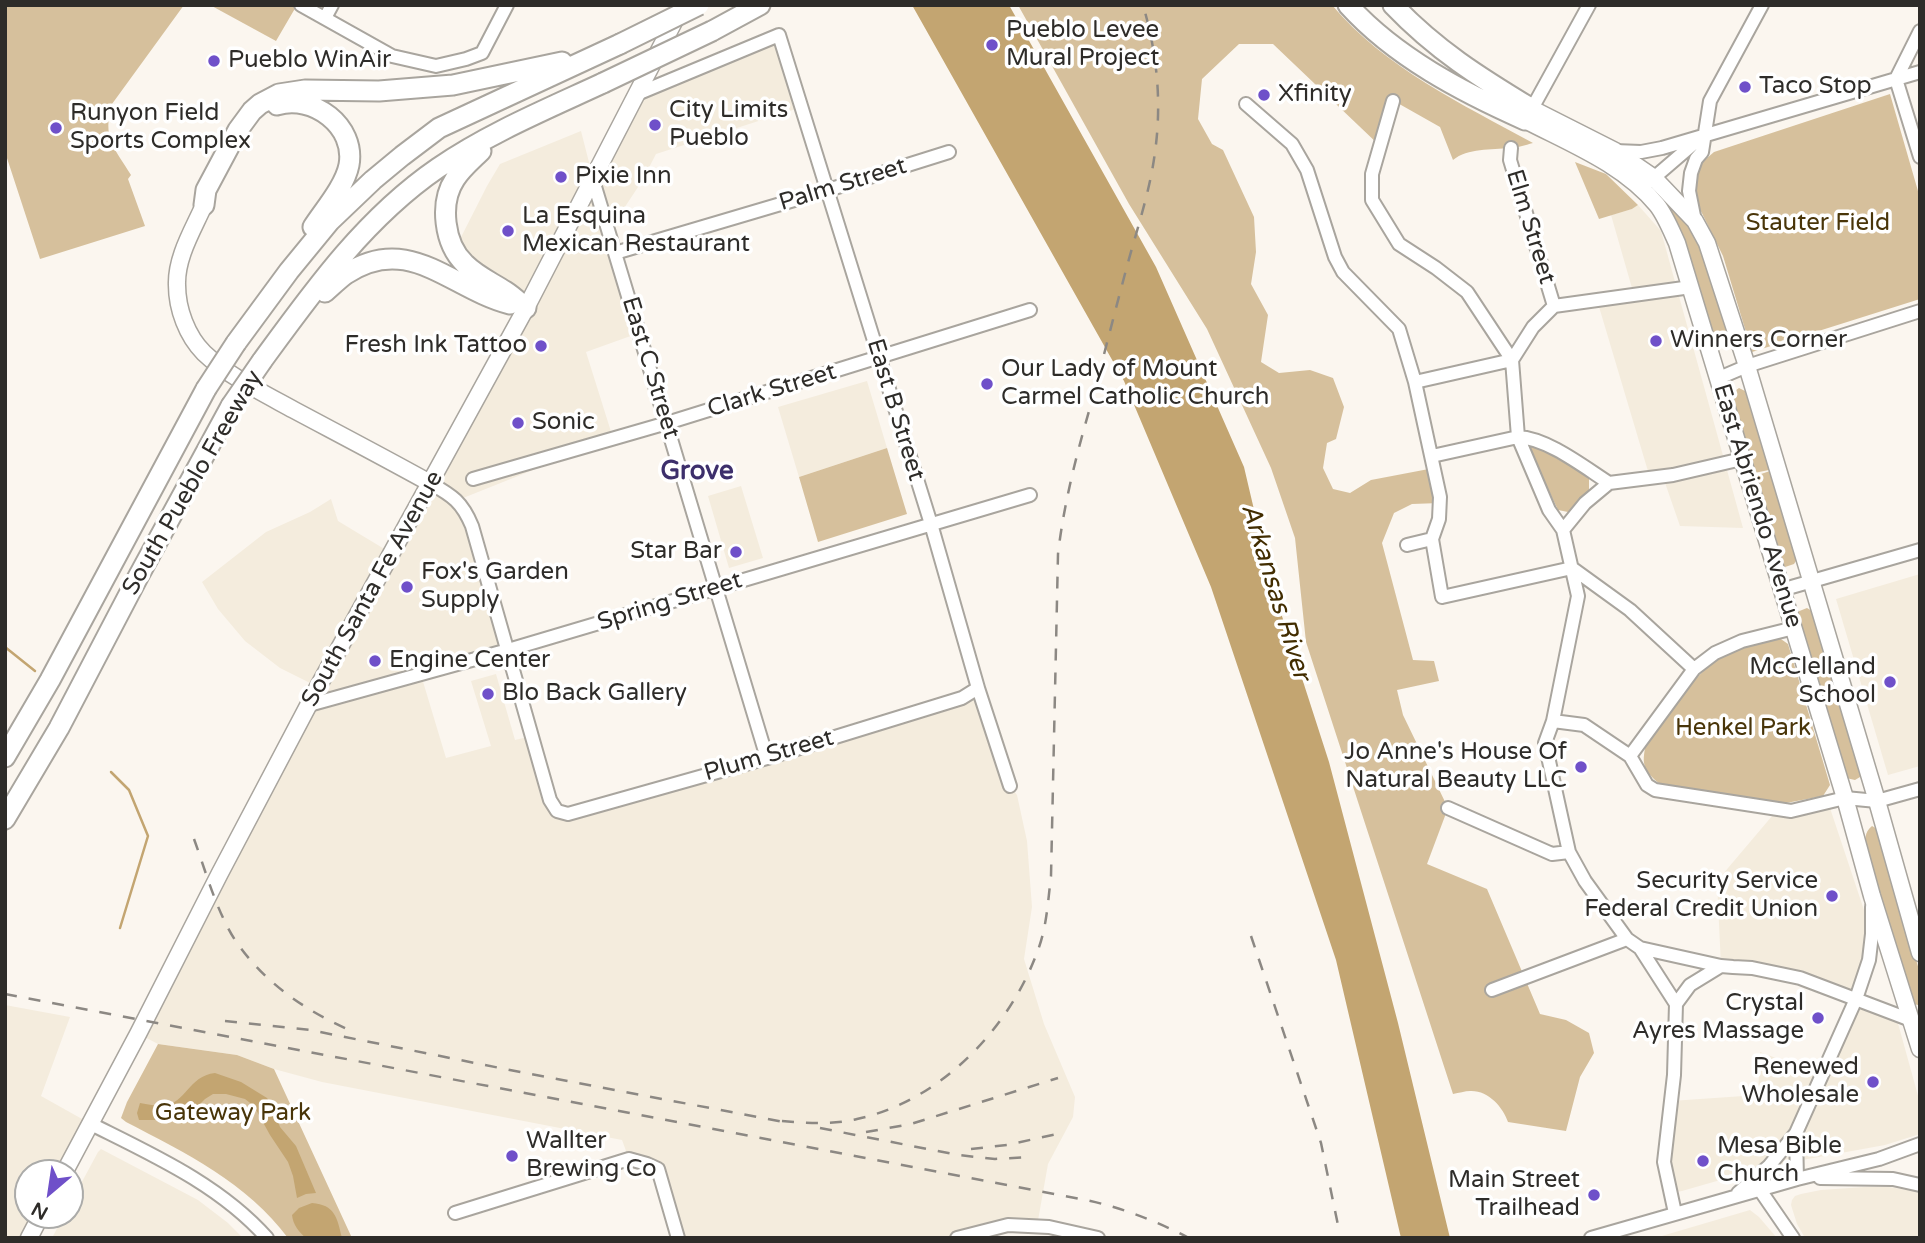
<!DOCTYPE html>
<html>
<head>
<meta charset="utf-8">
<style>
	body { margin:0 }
	#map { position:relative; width:1925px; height:1243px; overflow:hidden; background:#fbf6ef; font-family:"Varela Round",sans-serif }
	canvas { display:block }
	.frame { position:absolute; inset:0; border:7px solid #2e2c29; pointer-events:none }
	.north { position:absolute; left:14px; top:1159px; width:70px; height:70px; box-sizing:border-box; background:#fff; border:2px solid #ababa9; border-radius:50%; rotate:209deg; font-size:19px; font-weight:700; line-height:28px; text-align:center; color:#2e2c29 }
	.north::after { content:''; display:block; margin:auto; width:24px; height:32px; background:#6f50c9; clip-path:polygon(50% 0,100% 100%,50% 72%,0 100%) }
</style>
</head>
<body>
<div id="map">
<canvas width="1925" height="1243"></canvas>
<div class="frame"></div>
<div class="north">N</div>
</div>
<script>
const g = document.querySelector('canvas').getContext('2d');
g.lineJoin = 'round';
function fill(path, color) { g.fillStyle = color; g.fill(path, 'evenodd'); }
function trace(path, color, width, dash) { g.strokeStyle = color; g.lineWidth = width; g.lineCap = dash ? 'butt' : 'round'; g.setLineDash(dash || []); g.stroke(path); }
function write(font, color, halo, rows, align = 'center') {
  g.font = font + ' "Varela Round",sans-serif'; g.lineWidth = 7; g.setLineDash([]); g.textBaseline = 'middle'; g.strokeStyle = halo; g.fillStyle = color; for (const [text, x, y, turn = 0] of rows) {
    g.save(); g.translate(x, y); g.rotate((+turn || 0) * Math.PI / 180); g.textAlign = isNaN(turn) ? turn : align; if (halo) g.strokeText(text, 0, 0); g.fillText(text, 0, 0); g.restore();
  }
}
fill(new Path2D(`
	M779,35L802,107L656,154L642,181L609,231L639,333L586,352L613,438L458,500L508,650L421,675L446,758L491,746L471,681L496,674L515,740L532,736L550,800L568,814L978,688L1010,786L1017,795L1027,841L1032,907L1024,959L1044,1024L1075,1097L1073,1117L1048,1164L1037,1226L957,1238H678L658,1169L629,1159L622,1140L322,1082L274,1069L237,1055L158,1044L139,1034L318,687L280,668L245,641L218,609L202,582L266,532L310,512L331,499L338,521L391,553L526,309L455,249L487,186L500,164L581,131L593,178L637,94Z
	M1638,205L1661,231L1743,528L1680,526L1663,477L1650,478L1597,300L1634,295L1611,215L1632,209Z
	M867,381L887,448L799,477L778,407Z
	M741,486L763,558L729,568L708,496Z
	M1920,574V766L1888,775L1836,599Z
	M1828,802L1872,934L1856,999L1896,1016L1920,1103V1134L1885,1145L1769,1166L1682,1191L1671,1193L1664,1162L1671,1101L1758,1095L1760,1052L1821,1075L1855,999L1800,978L1721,966L1717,881L1778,809Z
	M5,1005L70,1017L41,1096L91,1124L64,1173H28V1215H41L29,1238H5Z
	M101,1149L198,1200L228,1223L243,1238H52L64,1215H70V1204L98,1152Z
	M1864,1187H1889L1920,1192V1238H1805L1797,1224L1791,1205L1792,1200L1795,1196L1801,1194L1821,1190Z
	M1750,1210L1759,1217L1777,1238H1655Z`), '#f4ecdd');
fill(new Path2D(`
	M5,5H184L112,104C102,138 114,147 131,175L128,179L145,226L40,259L5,152Z
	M210,5H297L276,41Z
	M1018,5H1332C1385,68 1462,104 1533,143C1525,145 1517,148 1510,148C1491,150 1468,148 1453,160L1440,127L1394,101L1380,146L1273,44H1239L1202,79L1198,119L1212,144L1223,150L1254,217L1256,252L1251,284L1268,315L1261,362L1279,373L1310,370L1333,378L1344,407L1336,439L1327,443L1323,468L1333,489L1350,493L1371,480L1434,468L1440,503L1412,504L1394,513L1382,543L1413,660L1434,661L1439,681L1397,690L1403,715L1448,808L1427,864L1487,889L1540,1014L1566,1020L1589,1033L1594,1053L1580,1077L1566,1131L1508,1122C1503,1107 1488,1090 1470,1091C1465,1091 1459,1093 1453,1094L1306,642L1295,538L1271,468L1207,329L1129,204Z
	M1890,94L1920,198V299L1752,352L1723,256L1694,197V183L1699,165L1714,152Z
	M1575,162L1606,174L1638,205L1632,209L1599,219Z
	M1664,198L1684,220L1702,250L1731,341C1728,346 1721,347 1716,345L1686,245L1673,216L1662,200Z
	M1739,388L1745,391L1769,470L1754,473L1732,396V393Z
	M1532,444L1589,477V491L1568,512L1558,510L1530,451Z
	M887,448L907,514L818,542L799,477Z
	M1770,471L1797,559L1794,564L1785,567L1782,565L1755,476Z
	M1807,608L1812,611L1860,774V777L1855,780L1846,778L1797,612Z
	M1778,637L1788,644L1830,785L1823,796L1781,804L1660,784C1644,771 1641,765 1646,744C1666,719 1690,678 1717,660C1735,648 1757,643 1778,637Z
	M1872,826L1877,829L1920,973L1918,1005L1913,1004L1866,849C1865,841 1864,832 1872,826Z
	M158,1044L237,1055L274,1069L352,1238H288C247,1183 186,1153 126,1122L121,1118L127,1102Z`), '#d6c09c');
fill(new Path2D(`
	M912,5H1009L1156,267L1244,467L1271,582L1329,762L1398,1023L1450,1238H1401L1336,960L1211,587L1124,381Z
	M215,1073L241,1082L267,1098L273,1107L280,1127L296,1146L316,1193L306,1194L297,1198L293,1176L288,1162L270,1135L254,1106L245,1099L226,1094H213L205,1099L187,1117L177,1120H139L137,1113L140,1103C147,1104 156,1106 163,1106C187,1103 188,1076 215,1073Z
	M312,1203C335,1205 337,1217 342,1238H306C299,1232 293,1225 292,1215L299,1208Z`), '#c3a571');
trace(new Path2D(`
	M5,647L35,671
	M111,772L129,790L148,836L120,928`), '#c3a571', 2.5);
const minor = new Path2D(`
	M301,5L392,56L436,66L466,59L482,53L507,5
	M325,18L332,5
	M1920,31L1896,79L1920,157
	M637,94L779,35L931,524L978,688L1010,786
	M1393,101L1372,174V200L1399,244L1436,268L1467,292L1512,360L1415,382
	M1246,104L1292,144L1307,170L1335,257L1343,272L1399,329L1415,382L1440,497L1439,519L1432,539L1442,597L1572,568L1630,610L1694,669
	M1529,114L1589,5
	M1511,148L1510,160L1554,306
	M1615,151L1641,152L1662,148L1920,72
	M593,180L767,758
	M1649,182L1699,139
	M1695,221L1689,191L1691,173L1696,159L1702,152L1710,101L1762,5
	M615,253L828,190L949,152
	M1719,378L1747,366L1920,311
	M1432,456L1518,437C1547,438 1584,467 1609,483
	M473,479L667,423L1030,310
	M430,483C453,496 462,502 472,526L550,800L557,811L568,814L767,758L962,698L978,688
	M1563,530L1585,503L1609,483L1673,475L1742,459
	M1407,545L1432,539
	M1781,590L1920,550
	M309,705L508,650L1030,495
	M1553,721L1584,725L1630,756L1647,785L1655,790L1791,811L1845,798L1877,801L1920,789
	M1630,756L1694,669L1715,653L1742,641L1794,628
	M1448,808L1552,854L1569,852
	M1640,948L1721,966
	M1492,990L1627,939
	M1676,1004L1690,985L1721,966L1733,967L1752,968L1800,978L1916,1022
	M91,1124C153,1155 220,1185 267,1238
	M1796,1133L1797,1179
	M1820,1178L1893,1179L1920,1185
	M1760,1190L1793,1238
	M1738,1193L1769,1166L1796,1133L1856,999L1869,960L1872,934V907
	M455,1213L629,1159L647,1164L658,1169L678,1238
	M1675,1213L1664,1162L1674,1075L1676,1004L1640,948L1627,939L1585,881L1569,852L1545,743L1553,721L1578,596L1563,530L1549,510L1518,437L1512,360L1533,327L1554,306L1691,287
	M957,1238L1008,1225L1049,1227L1098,1238
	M1591,1238L1797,1179L1879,1159L1920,1144`);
const major = new Path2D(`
	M1532,109L1615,151L1653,177L1695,221L1707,243L1747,366L1877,801L1920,953
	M1525,120C1571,144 1623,164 1657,205C1665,215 1671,230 1677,243L1845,798L1872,896L1920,1049
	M204,205C193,230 176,257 177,285C177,309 187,336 204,353C228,376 265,394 294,410C339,434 385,458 430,483
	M64,1173L138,1034L220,873L318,687L526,308L679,12
	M29,1238L41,1215`);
const highway = new Path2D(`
	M1348,5C1395,57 1462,92 1525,120
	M1393,5C1436,50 1479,77 1532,109
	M712,31L760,5
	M277,105C313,94 356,126 349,165C345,186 324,210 313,227
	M481,151C472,160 462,168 455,179C439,203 444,244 465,264C477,276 491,282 505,291C513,296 519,302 526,308
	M204,205L206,190L238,130L252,111L260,104L279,94L305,90L379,91L453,85L562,62
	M325,292C332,286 339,279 346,274C409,232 451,289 510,304
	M236,343L289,271L330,221L373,180L402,156L439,128L620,44
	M262,361C313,291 365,218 438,168C489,133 547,109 603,83
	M5,757L50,680L206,389
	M5,819L59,728L138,577L231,406`);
trace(minor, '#a9a59e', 16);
trace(major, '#a9a59e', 19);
trace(highway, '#a9a59e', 23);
trace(minor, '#fff', 12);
trace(major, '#fff', 16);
trace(highway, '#fff', 19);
trace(new Path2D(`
	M194,839C206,872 216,910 235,940C264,983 307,1012 354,1032
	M1251,936L1321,1143L1339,1230
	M5,994L1086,1200C1123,1208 1156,1221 1189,1238
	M225,1021L310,1030L525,1073L789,1123
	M782,1121C807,1123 832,1125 857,1119C941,1101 1010,1028 1038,950C1047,926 1048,900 1051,876L1058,554C1064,502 1077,453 1091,404C1103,359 1114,315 1126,270C1136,232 1150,192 1155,152C1162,102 1157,53 1143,5
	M820,1128L958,1155L995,1159L1029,1157
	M866,1132L911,1124L1058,1078
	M971,1149L1007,1145L1057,1134`), '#8c8883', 2.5, [12, 12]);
const highwayBridge = new Path2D(`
	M620,44L699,5
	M603,83L712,31
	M206,389L236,343
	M231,406L262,361`);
trace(highwayBridge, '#a9a59e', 23, []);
trace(highwayBridge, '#fff', 19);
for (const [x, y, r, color] of [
	[992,45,7,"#6f50c9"],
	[214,61,7,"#6f50c9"],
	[1745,87,7,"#6f50c9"],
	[1264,95,7,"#6f50c9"],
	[655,125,7,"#6f50c9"],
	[56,128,7,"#6f50c9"],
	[561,177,7,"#6f50c9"],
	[508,231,7,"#6f50c9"],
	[1656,341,7,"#6f50c9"],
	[541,346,7,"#6f50c9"],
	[987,384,7,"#6f50c9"],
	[518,423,7,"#6f50c9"],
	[736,552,7,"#6f50c9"],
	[407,587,7,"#6f50c9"],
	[375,661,7,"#6f50c9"],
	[1890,682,7,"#6f50c9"],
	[488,694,7,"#6f50c9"],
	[1581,767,7,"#6f50c9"],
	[1832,896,7,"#6f50c9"],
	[1818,1018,7,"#6f50c9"],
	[1873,1082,7,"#6f50c9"],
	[512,1156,7,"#6f50c9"],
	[1703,1161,7,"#6f50c9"],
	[1594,1195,7,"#6f50c9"]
]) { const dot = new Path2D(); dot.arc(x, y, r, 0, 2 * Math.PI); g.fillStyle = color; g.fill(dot); trace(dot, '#fff', 2.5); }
write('24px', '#2e2c29', '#fff', [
	["Pueblo Levee",1006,31],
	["Mural Project",1006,59],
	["Pueblo WinAir",228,61],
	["Taco Stop",1759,87],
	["Xfinity",1278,95],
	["City Limits",669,111],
	["Pueblo",669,139],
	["Runyon Field",70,114],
	["Sports Complex",70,142],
	["Pixie Inn",575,177],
	["La Esquina",522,217],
	["Mexican Restaurant",522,245],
	["Winners Corner",1670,341],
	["Fresh Ink Tattoo",527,346,"right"],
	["Our Lady of Mount",1001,370],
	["Carmel Catholic Church",1001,398],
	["Sonic",532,423],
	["Star Bar",722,552,"right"],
	["Fox's Garden",421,573],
	["Supply",421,601],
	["Engine Center",389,661],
	["McClelland",1876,668,"right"],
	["School",1876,696,"right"],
	["Blo Back Gallery",502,694],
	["Jo Anne's House Of",1567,753,"right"],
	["Natural Beauty LLC",1567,781,"right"],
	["Security Service",1818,882,"right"],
	["Federal Credit Union",1818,910,"right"],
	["Crystal",1804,1004,"right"],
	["Ayres Massage",1804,1032,"right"],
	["Renewed",1859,1068,"right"],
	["Wholesale",1859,1096,"right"],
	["Wallter",526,1142],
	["Brewing Co",526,1170],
	["Mesa Bible",1717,1147],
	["Church",1717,1175],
	["Main Street",1580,1181,"right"],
	["Trailhead",1580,1209,"right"]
], 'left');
write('24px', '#2e2c29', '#fff', [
	["Palm Street",843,185,-17],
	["Elm Street",1530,227,73],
	["East C Street",650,368,73],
	["Clark Street",772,391,-17],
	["East B Street",895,410,73],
	["South Pueblo Freeway",193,483,-60],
	["East Abriendo Avenue",1757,506,73],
	["South Santa Fe Avenue",373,589,-61],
	["Spring Street",670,602,-17],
	["Plum Street",769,756,-16]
]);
write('24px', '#493509', '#fff', [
	["Stauter Field",1818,224],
	["Henkel Park",1743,729],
	["Gateway Park",233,1114]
]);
write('bold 26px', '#3d2f6b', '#fff', [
	["Grove",697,472]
]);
write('italic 26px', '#422d01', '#fff', [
	["Arkansas River",1275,592,73]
]);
</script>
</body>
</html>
